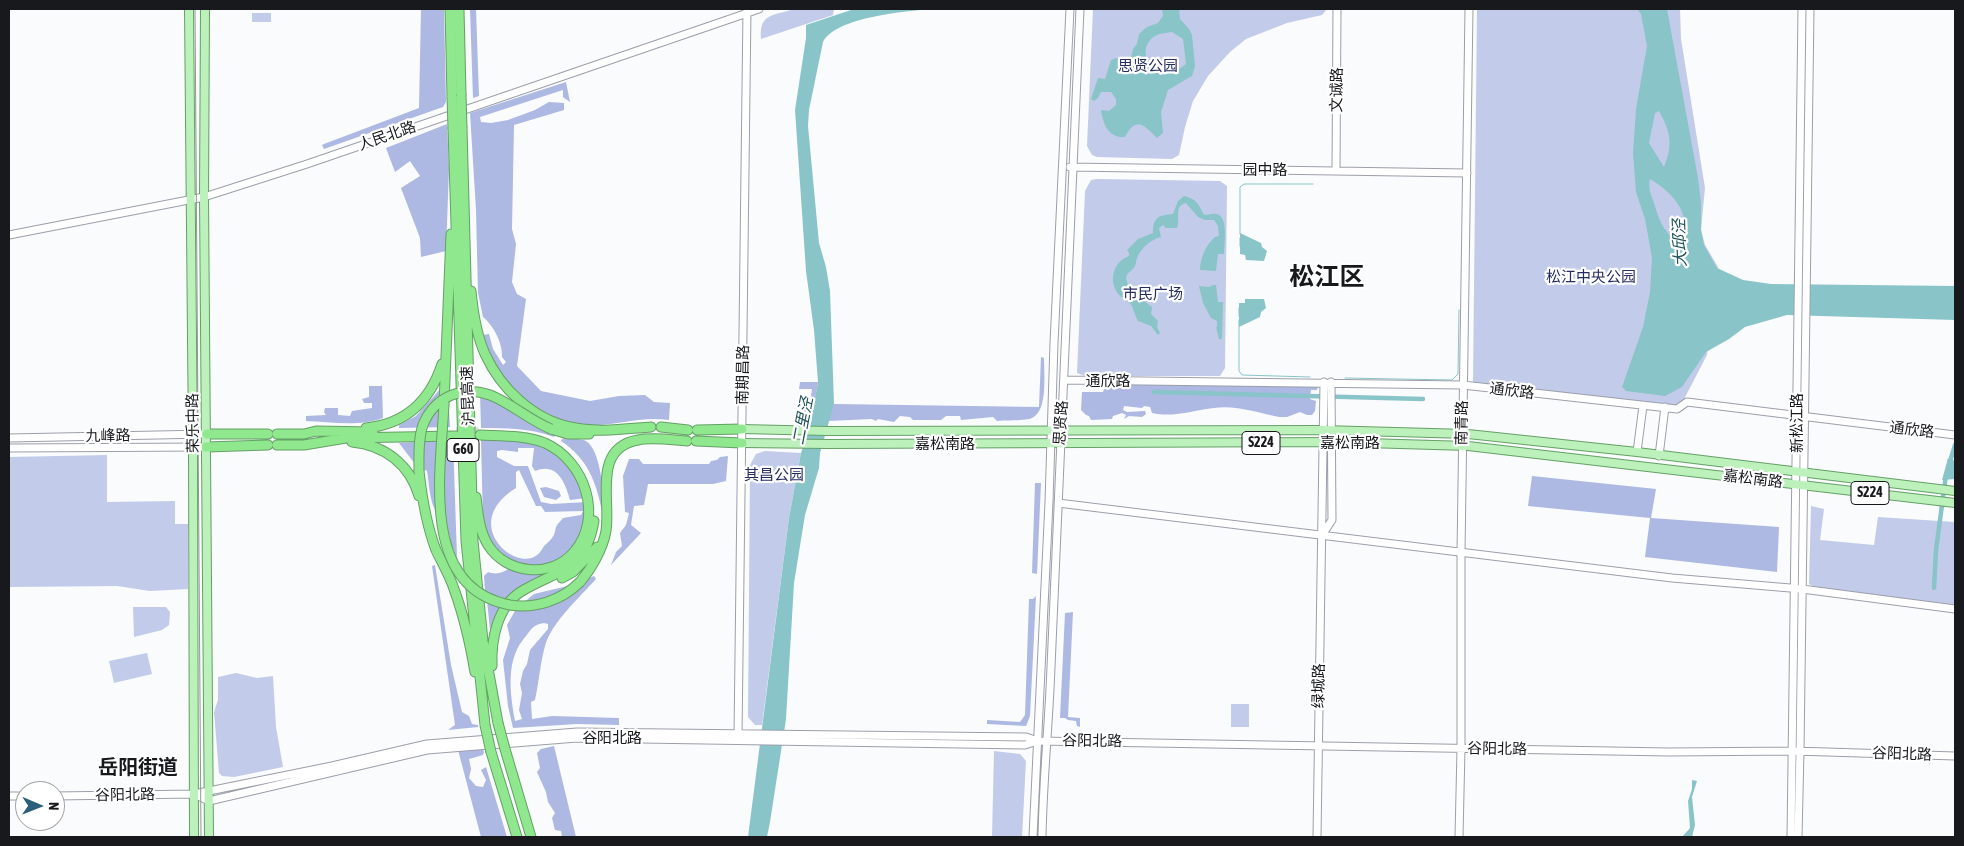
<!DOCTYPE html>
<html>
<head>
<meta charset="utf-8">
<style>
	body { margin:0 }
	#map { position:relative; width:1964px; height:846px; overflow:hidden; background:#fafbfd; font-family:"Asap Condensed",sans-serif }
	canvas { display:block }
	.frame { position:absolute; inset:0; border:10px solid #18191d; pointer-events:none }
	.north { position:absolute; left:15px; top:781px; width:50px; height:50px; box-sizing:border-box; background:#fff; border:1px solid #a3a3a5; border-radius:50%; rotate:91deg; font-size:14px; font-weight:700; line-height:20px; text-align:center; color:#18191d }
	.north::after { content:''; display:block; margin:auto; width:18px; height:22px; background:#295f7a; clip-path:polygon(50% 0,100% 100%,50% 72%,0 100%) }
</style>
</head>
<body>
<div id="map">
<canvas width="1964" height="846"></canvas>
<div class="frame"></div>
<div class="north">N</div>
</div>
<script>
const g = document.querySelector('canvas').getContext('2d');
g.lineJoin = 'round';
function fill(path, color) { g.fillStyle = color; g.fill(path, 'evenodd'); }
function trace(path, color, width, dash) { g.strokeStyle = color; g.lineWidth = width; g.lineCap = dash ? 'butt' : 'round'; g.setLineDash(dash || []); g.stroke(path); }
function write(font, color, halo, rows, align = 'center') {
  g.font = font + ' "Asap Condensed","Noto Sans SC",sans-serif'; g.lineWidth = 4.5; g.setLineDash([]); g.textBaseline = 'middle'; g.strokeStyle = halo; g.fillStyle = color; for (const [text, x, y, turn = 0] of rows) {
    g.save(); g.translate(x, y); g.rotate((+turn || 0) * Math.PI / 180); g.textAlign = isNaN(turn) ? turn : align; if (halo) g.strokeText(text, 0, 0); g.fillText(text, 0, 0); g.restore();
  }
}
fill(new Path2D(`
	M794,9H834L833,15L761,39C759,13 773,16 794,9Z
	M1093,9H1327L1322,15L1287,23L1246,39L1230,52L1208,76L1193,101L1185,127L1179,155L1172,159L1097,157L1092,155L1087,146Z
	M1477,9H1680L1681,39L1705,188L1701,230L1705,245L1718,267L1707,355L1681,405L1637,403L1473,382Z
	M252,13H271V22H252Z
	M1097,179L1220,181L1227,186L1225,368L1220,376H1085L1077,373L1085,191L1091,180Z
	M765,451L801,453L789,518L762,725H755L748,717L750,465L756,454Z
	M107,455V502L175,501V524H188V589L150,591L117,586L9,587V457Z
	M1811,506L1824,509L1820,540L1874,545L1878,517L1955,522V606L1818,588L1809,584Z
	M133,607H166L170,612L169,625L162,630L134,637Z
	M147,653L152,674L114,683L109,661Z
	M236,673L257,678L273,676L276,727L283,767L234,777L222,776L219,773L214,712L218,700V677Z
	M1231,704H1249V727H1231Z
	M994,751L1020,754L1026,761L1022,837H992Z`), '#c2cbea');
fill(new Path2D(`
	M421,9H444L446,102L443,107L324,149L322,145L324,144L419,108Z
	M470,9H476L479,96L473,98Z
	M566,82L570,102L563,97V90L480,117L481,122L491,123L508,120L535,110L549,102L564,103V110L514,125L512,229L516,244L512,282L517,294L526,299L517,366L541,391L590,401L619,396L645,395L654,402L670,403L669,420C642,416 613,426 586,426C575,426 565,421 556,418C520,402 494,373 483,335L489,334L493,349L503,365L506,362L502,357C503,343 493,325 483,317L478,293L476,210L470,113Z
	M447,124L449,169L446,251L421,257L420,238L401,188L420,176L410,161L395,172L386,148Z
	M1041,357L1044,358C1044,374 1048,411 1032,418C1026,421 1005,420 997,421L993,417L961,420L960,416H946L941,420H913L910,417L900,416L894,422L878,419L876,421L872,419L828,421L834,404L1039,407Z
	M800,382H818L812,419L794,420L795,411L809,410L812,389H799Z
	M1132,384L1318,387L1317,390H1311L1310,399L1316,401L1315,411L1312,415H1307L1300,412L1287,417H1279C1258,413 1236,405 1214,408C1193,410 1174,418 1152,413L1150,407L1144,406L1142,408L1124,406L1123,410L1127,412L1145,411L1146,414L1142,417L1129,416L1124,419L1126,415L1122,413L1113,416L1112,419L1091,420L1089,416L1086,415L1081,410L1082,392H1103L1105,387L1130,388Z
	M369,386H382L383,418C359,427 330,422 306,421V416L326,415L324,412L325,408H338V415L350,416L352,411L372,408V403H364L362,399L369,397Z
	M442,387V411H449L450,427L399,428V425L416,416Z
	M480,394L488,396L556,434L554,437C530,428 507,428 481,428Z
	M512,438L545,445L574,470L586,498L570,500C565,482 557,462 535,471L532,466L534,448H518V452L502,450L497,451V457L514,466H528L541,502L551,504L587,502V510L579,542L557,561L537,567L515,564L500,553L489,541L483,524L481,439ZM519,470L536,506H541L545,512L583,511L581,515L563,518C561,521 557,524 556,527C555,531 555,534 552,538C550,541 547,543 544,546C542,549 540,553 537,555C515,573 459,523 516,488V472Z
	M563,438C569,439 580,438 586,441C601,450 603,494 606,511H602C596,481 587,458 561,441Z
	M453,440L457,557L451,544L447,524C430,514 430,490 427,471L415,464L399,443Z
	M728,456L726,481L713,484H648L644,505L634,506L631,525L641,533L611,565L616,552L622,546L620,533L626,525L629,513L625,512L623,476L629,459H639L643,464H709L711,461L717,460L720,457Z
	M1532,476L1656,489L1651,518L1779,527L1777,572L1645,557L1650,518L1528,506Z
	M1035,483H1041L1037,574L1032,573Z
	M546,487L559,491L561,496L556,500L544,497L540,488Z
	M576,559L522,586L509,600L497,597L485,591L484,576L488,572C497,575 502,573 510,568L526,572Z
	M435,565L451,665L462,712L469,716L472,724L478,725V727L448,730L455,725L432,566Z
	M594,576L596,579C580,597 551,623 545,646C540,664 539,682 535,700L531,702L532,719L552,716L619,718V725L577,724L513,728L508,706L503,660L510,638L507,625L516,609L534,594L572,585ZM544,623L548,624V629L530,650L527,664L523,671L520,684L522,693L519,710L522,719L515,721C510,693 505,659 526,636C532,628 533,625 544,623Z
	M1036,596L1030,716L1026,726L987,724V720L1020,722L1025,715L1029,599H1033Z
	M487,600L503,606L493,631L490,630Z
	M1073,612L1068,717L1080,718V727L1077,726L1076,721L1068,720L1065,718H1060L1065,613Z
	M481,745L484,752L483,755L469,759L471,769L469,778L476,786L483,787L486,780L481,770L486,767L507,837H481L458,750Z
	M554,746L576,837H562L561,831L555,830L552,818L555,813L548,802L546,792L537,772L540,768L537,753L541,749Z`), '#adb8e3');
fill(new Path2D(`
	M854,9H933C906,11 836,17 823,42L809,110L808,126L819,243L826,267L830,291L834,404L820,453L819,468L805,515L794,583L786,719L770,822L767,837H748L789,518L801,453L811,422L818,382L814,330L806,271L795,110L806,38V25Z
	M1162,9H1179L1180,19L1189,29L1192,35L1195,66L1192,76L1168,90L1161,112L1163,133L1157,138C1144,126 1137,115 1125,137C1108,138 1103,124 1101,110L1109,111L1116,105V99L1111,92H1101L1098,98L1094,101L1091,99L1098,78L1105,79L1111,60L1116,58H1131L1133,49L1137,44L1139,34L1147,27L1158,23L1163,16ZM1172,32L1183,39L1186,64L1178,70L1162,75C1145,69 1138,44 1157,35C1161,33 1167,33 1172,32Z
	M1637,9H1667L1698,178L1701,203V230L1704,245L1717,268L1743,280L1771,284L1955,286V320L1787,315L1745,327L1729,339L1706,352L1682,387L1665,396L1626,391L1622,387L1643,327L1650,292L1652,258L1645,219L1636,192L1633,153L1636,109L1647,46L1641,14ZM1659,111C1671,133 1673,144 1664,167L1649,143L1655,113ZM1650,179C1667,189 1684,204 1685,226C1685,231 1682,237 1681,242C1664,235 1659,220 1654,203C1651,195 1648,188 1650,179Z
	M1184,196C1196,198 1199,205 1204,215C1209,215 1212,213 1216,214C1229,215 1224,245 1224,254H1218L1216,271L1200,270C1200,258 1206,245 1215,237L1219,236L1218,226L1214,220H1205L1198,217L1186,203C1173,206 1181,219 1177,228H1166L1163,225L1159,228L1161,237C1150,240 1141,248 1137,258C1136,261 1136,264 1135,266C1130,274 1122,273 1129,286L1137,290L1144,301L1152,307L1151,314L1158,321L1157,327L1160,333L1158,335L1151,326L1138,321C1135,316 1134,311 1132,306C1129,301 1124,300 1120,296C1107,282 1113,262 1129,256V253L1127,250L1138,239L1153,233C1153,219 1157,215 1173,214L1178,201Z
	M1240,233L1261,243L1262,247L1267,251L1264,261L1246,260L1245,255L1240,254Z
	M1213,285H1216L1218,302H1223L1222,339H1219L1216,327H1217V321L1211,318L1203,303L1199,286L1209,287Z
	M1245,299H1264L1266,308L1261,312L1260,317L1239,327V303H1245Z
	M1948,458L1955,461V479L1942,480Z
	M1692,780L1697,781L1692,797L1695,825L1692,837H1682L1690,828L1688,801L1692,789Z`), '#89c4c9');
trace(new Path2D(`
	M1240,234V187L1244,184H1313
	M1240,246V238
	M1239,316V308
	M1239,320V371L1242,375L1310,377
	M1345,378L1452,380L1458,374L1459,310`), '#89c4c9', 1);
trace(new Path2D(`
	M1154,392L1423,399
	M1949,465L1955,445
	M1934,588L1936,550L1946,475`), '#89c4c9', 4.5);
trace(new Path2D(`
	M456,432H480`), '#d8d9db', 9, [9, 4.5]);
const secondary = new Path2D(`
	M1070,167L1467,173
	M1336,170L1337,9
	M9,235L204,197L307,164L759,9
	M1064,380L1463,385L1677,409L1687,402L1955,435
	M9,438L207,434
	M9,448L206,447
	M1637,452L1643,406
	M1659,456L1665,407
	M1058,503L1672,578L1802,589L1955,609
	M1322,535L1332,520L1331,382
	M738,736L747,9
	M194,794L209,801L427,750L577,738L1025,745L1037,741
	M9,796H25
	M55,796L194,794L332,766L427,744L577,732L1026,737L1038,741L1669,752L1795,751L1955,756
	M1033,837L1049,502L1054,343L1070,9
	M1042,837C1043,780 1049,723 1051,667C1060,447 1071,228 1080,9
	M1317,837L1324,382
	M1459,837L1461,749V552L1469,9
	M1791,837L1802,9
	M1798,837L1800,751L1810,9`);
const primary = new Path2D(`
	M189,9L193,447L194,837
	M205,9L204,197L209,837
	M742,429L827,431L1323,430L1468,434L1637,452L1955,491
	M742,443L829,444L1332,442L1468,446L1955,503`);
const highway = new Path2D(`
	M450,9L452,97
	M459,9L461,94
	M462,128L473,541L483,641L498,723
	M453,129L466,541L485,725
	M471,291C473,312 476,334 485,354C501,389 533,419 570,427C596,433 624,429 651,427
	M444,404L451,234
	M661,427L688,430
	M366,428C406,424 430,401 442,364
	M551,429L568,434H589
	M697,430L742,429
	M207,434H268
	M277,434H304L316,431L373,432
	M696,441L742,443
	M352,442C385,445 410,465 419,496
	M277,445H304L346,438L456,436
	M206,447L268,445
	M419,471C422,498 426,524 436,550C442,563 450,576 454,589C464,616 470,643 475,672
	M476,497C478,513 479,530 488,545C506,574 551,579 574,552C604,517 585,461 545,443C525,435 501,436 480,435
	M562,578L573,572L597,547
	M580,582C592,568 603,548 606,531C611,500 592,448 638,440C653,437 672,440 687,441
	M492,666C491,640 497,606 522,591C559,569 585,572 594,521
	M505,749L531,837
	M491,752L517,837`);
trace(secondary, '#9c9faa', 9);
trace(primary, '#65a066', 10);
trace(highway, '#65a066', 11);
trace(secondary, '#fff', 7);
trace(primary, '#bcf1bb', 8);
trace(highway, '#8fe88e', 9);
trace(new Path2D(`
	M195,9L201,837`), '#949598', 1);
const highwayBridge = new Path2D(`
	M461,94L462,128
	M452,97L453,129
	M444,404C441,470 419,588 510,605C536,609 562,600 580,582
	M419,471C419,456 418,439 423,425C434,397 462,385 490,395C511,403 529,420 551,429
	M498,723L505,749
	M485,725L491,752`);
trace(highwayBridge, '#65a066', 11, []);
trace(highwayBridge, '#8fe88e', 9);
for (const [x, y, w] of [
	[1261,443,38],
	[463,450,32],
	[1870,493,38]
]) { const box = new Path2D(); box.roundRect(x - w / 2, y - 11.5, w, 23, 4); g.fillStyle = '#fff'; g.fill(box); trace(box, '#18191d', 1); }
write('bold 14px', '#18191d', null, [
	["S224",1261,443],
	["G60",463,450],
	["S224",1870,493]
]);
write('15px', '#252d61', '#fff', [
	["思贤公园",1148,66],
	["松江中央公园",1591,277],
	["市民广场",1153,294],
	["其昌公园",774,475]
]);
write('15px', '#18191d', '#fff', [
	["文诚路",1337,90,-89],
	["人民北路",387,136,-19],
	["园中路",1265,170],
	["南期昌路",743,375,-89],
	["通欣路",1108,381],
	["通欣路",1512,391,7],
	["沪昆高速",468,396,-92],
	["荣乐中路",193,423,-91],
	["思贤路",1061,423,-86],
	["南青路",1462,423,-89],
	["新松江路",1797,423,-90],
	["通欣路",1912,430,7],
	["九峰路",108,436,-1],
	["嘉松南路",1350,443],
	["嘉松南路",945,444],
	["嘉松南路",1753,479,7],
	["绿城路",1319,686,-89],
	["谷阳北路",612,738],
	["谷阳北路",1092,741,1],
	["谷阳北路",1497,749,1],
	["谷阳北路",1902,754,2],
	["谷阳北路",125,795,-1]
]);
write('italic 16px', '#205458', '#fff', [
	["大邱泾",1680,243,-92],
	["二里泾",803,421,-79]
]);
write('bold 20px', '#18191d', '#fff', [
	["岳阳街道",138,768]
]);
write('bold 25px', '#18191d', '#fff', [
	["松江区",1327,277]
]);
</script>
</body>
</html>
